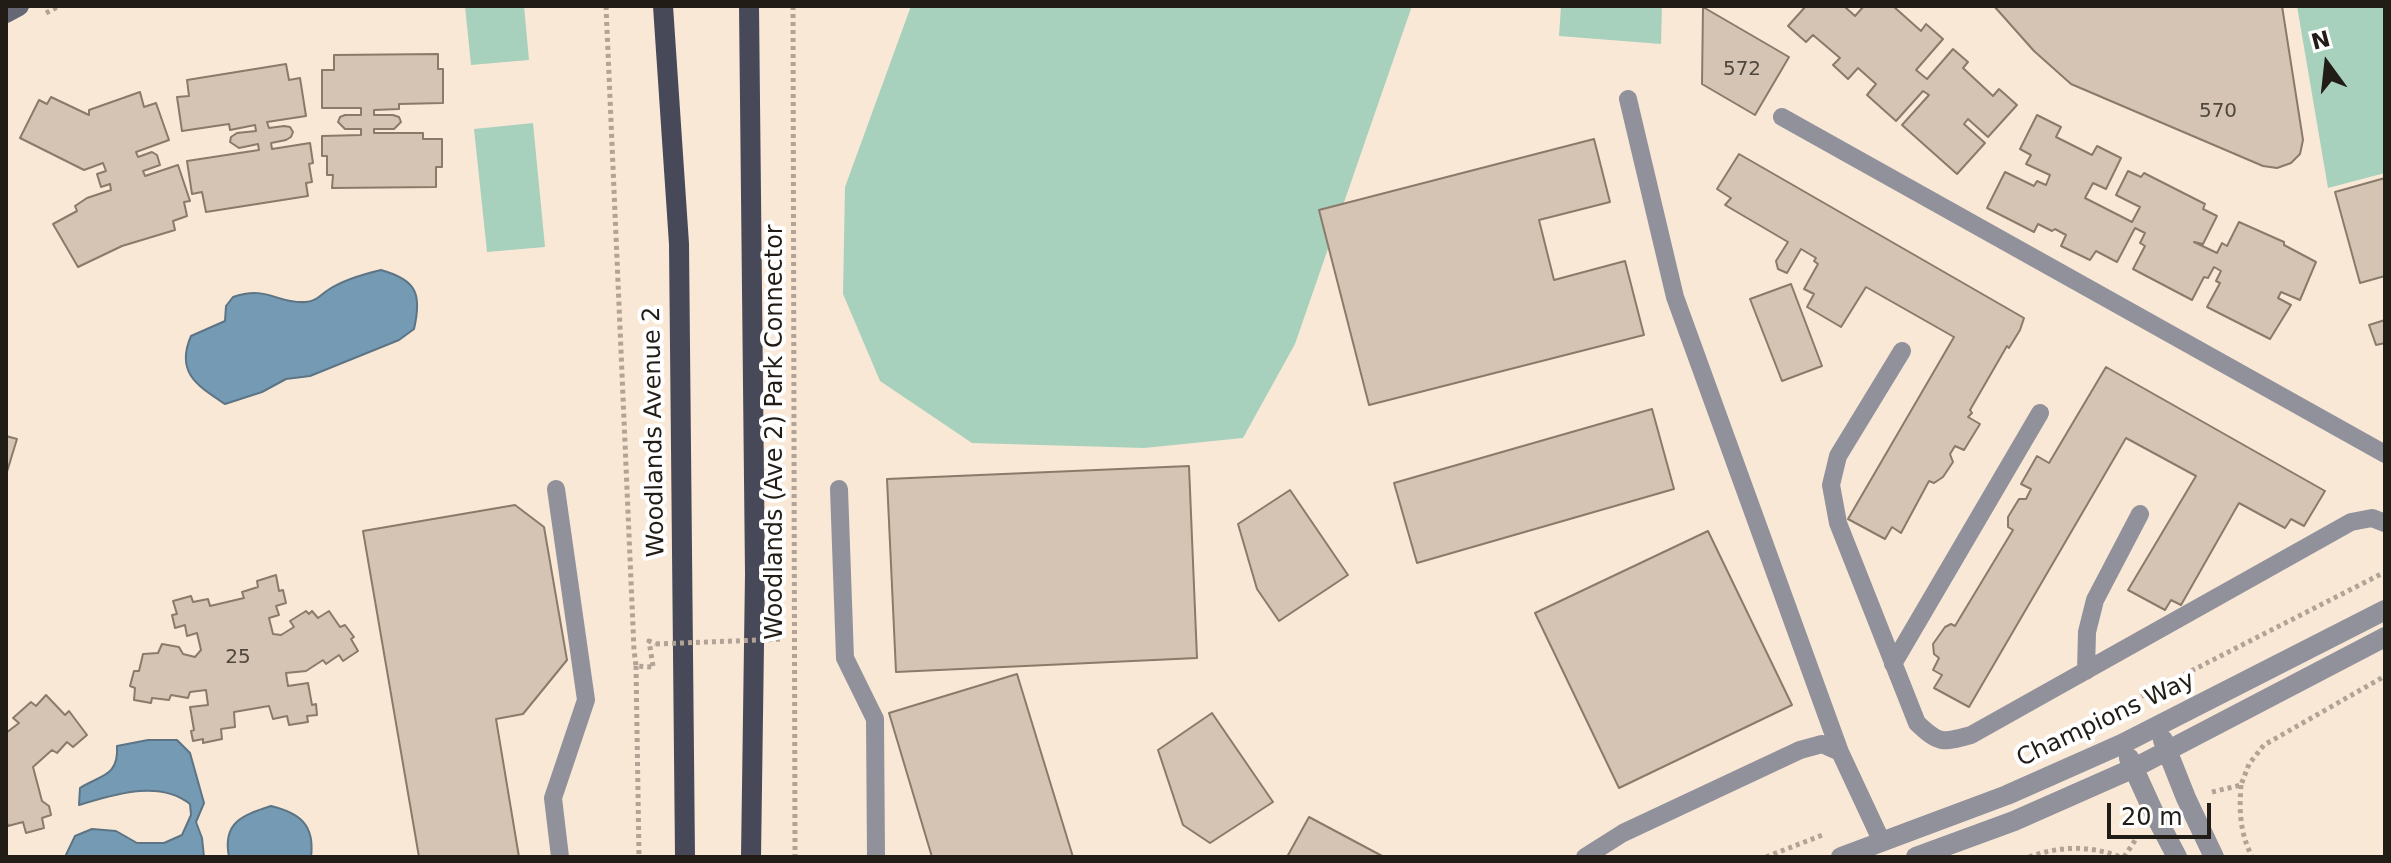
<!DOCTYPE html>
<html>
<head>
<meta charset="utf-8">
<style>
	body { margin:0 }
	#map { position:relative; width:2391px; height:863px; overflow:hidden; background:#fae8d6; font-family:"DejaVu Sans",sans-serif }
	canvas { display:block }
	.frame { position:absolute; inset:0; border:8px solid #221c16; pointer-events:none }
	.north { position:absolute; left:2287px; top:24px; width:80px; height:80px; -webkit-text-stroke:6px #fff; paint-order:stroke; rotate:345deg; font-size:22px; font-weight:700; line-height:32px; text-align:center; color:#221c16 }
	.north::after { content:''; display:block; margin:auto; width:28px; height:36px; background:#221c16; clip-path:polygon(50% 0,100% 100%,50% 72%,0 100%) }
	.scale { position:absolute; left:2107px; top:803px; width:104px; height:36px; box-sizing:border-box; border:4px solid #221c16; border-top:0; padding-left:10px; font-size:24px; line-height:28px; white-space:nowrap; color:#221c16; -webkit-text-stroke:6px #fff; paint-order:stroke }
</style>
</head>
<body>
<div id="map">
<canvas width="2391" height="863"></canvas>
<div class="frame"></div>
<div class="north">N</div>
<div class="scale">20 m</div>
</div>
<script>
const g = document.querySelector('canvas').getContext('2d');
g.lineJoin = 'round';
function fill(path, color) { g.fillStyle = color; g.fill(path, 'evenodd'); }
function trace(path, color, width, dash) { g.strokeStyle = color; g.lineWidth = width; g.lineCap = dash ? 'butt' : 'round'; g.setLineDash(dash || []); g.stroke(path); }
function write(font, color, halo, rows, align = 'center') {
  g.font = font + ' "DejaVu Sans",sans-serif'; g.lineWidth = 8; g.setLineDash([]); g.textBaseline = 'middle'; g.strokeStyle = halo; g.fillStyle = color; for (const [text, x, y, turn = 0] of rows) {
    g.save(); g.translate(x, y); g.rotate((+turn || 0) * Math.PI / 180); g.textAlign = isNaN(turn) ? turn : align; if (halo) g.strokeText(text, 0, 0); g.fillText(text, 0, 0); g.restore();
  }
}
fill(new Path2D(`
	M465,6H524L529,60L471,65Z
	M911,6H1412L1295,344L1243,438L1144,448L972,443L880,381L843,294L845,187Z
	M1561,6H1662L1661,44L1559,36Z
	M2297,6H2385V173L2328,188Z
	M533,123L545,247L487,252L474,129Z`), '#a8d1bd');
const water = new Path2D(`
	M381,270C417,280 422,294 414,329L399,340L310,376L286,379L262,392L225,404C198,386 175,373 191,336L225,321L226,306L233,297C268,285 276,304 306,302C317,301 320,295 328,290C343,280 364,274 381,270Z
	M148,740H177L190,753L204,803L196,822L202,838L204,857H65L75,836L92,829L116,831L137,843H164L182,835L191,815L190,804C159,779 113,795 79,805L80,788C100,775 119,777 117,746Z
	M271,806C300,813 315,825 311,857H229C222,822 243,815 271,806Z`);
fill(water, '#759ab3');
trace(water, '#5c7484', 2);
const building = new Path2D(`
	M1806,6H1844L1855,16L1864,6H1893L1921,31L1926,24L1943,39L1916,70L1927,79L1953,49L1968,62L1963,68L1993,96L1999,89L2017,105L1988,137L1968,119L1964,124L1985,143L1957,174L1902,125L1929,95L1923,91L1896,121L1867,95L1876,84L1858,68L1848,79L1833,65L1840,58L1813,35L1806,42L1788,26Z
	M1994,6H2282L2303,140L2300,154L2291,163L2277,168L2263,166L2071,84L2034,51Z
	M1703,7L1789,57L1755,115L1702,84Z
	M438,54V69H443V103L399,104V109L374,110V115H393L399,117L401,122L394,129H374V133H423V139H442V167H436V187L332,188L333,175H327V156H322V136L361,135V129H345L338,122L340,117L345,115H361V108H322V70H334V55Z
	M286,64L289,80L300,78L306,116L267,122L269,128L284,126L290,127L293,132L291,137L286,140L271,143L272,149L310,143L313,163L309,164L312,182L306,183L308,196L206,212L202,192L192,194L187,161L259,150L258,144L239,148L230,142L231,137L237,133L256,131L255,125L230,130L229,124L182,131L177,97L189,96L187,80Z
	M140,92L144,107L156,103L169,140L136,152L138,157L152,152L157,155L160,165L143,171L145,176L178,165L190,201L184,202L187,216L173,221L175,230L122,246L78,267L53,224L77,211L75,206L87,198L111,190L110,184L101,187L97,174L106,171L103,163L84,170L20,138L39,100L47,104L51,97L89,115V110Z
	M2037,115L2061,127L2056,137L2092,155L2097,146L2121,158L2106,189L2093,183L2085,198L2132,222L2140,207L2116,195L2128,171L2141,177L2144,173L2205,204L2203,209L2217,216L2203,244L2194,242L2217,253L2222,243L2227,246L2239,222L2284,242V245L2316,262L2300,300L2281,292L2278,298L2291,305L2270,339L2207,307L2220,283L2216,281L2221,271L2214,267L2208,278L2204,277L2192,300L2133,269L2145,246L2140,243L2145,233L2135,228L2117,262L2096,251L2090,260L2061,246L2066,235L2055,229L2052,231L2038,224L2034,232L1987,208L2005,172L2034,186L2037,181L2046,185L2050,175L2026,164L2031,155L2020,149Z
	M1594,139L1610,202L1539,220L1554,280L1625,261L1644,335L1369,405L1319,210Z
	M1739,154L2024,318L2020,330L2009,348L2007,346L1970,410L1972,413L1968,417L1980,424L1964,450L1955,446L1950,454L1953,462L1943,477L1934,483L1929,481L1901,533L1892,527L1885,539L1848,519L1954,337L1866,287L1841,327L1807,307L1814,294L1804,289L1818,264L1814,261L1816,258L1801,249L1787,273L1778,269L1776,261L1788,242L1725,205L1731,198L1717,189Z
	M2385,178V276L2360,283L2335,192Z
	M1791,284L1822,366L1782,381L1750,299Z
	M2385,320V343L2376,345L2369,325Z
	M2106,367L2325,491L2304,526L2291,519L2285,528L2239,503L2181,605L2171,600L2165,610L2128,590L2196,476L2126,438L1969,707L1934,688L1942,675L1933,670L1939,658L1934,654L1933,644L1945,627L1951,624L1955,626L2013,530L2008,527V517L2019,499H2026L2031,489L2021,484L2037,456L2049,463Z
	M1652,409L1674,489L1417,563L1394,483Z
	M6,436L17,439L6,475Z
	M1189,466L1197,658L896,672L887,479Z
	M1290,490L1348,575L1279,621L1257,589L1238,524Z
	M515,505L544,527L567,660L523,714L496,719L519,857H419L363,531Z
	M1708,531L1792,705L1619,788L1535,613Z
	M276,575L279,591L283,590L286,603L276,606L279,615L269,618L273,634L281,635L294,627L290,621L306,611L309,614L312,611L318,618L329,611L340,627L345,625L354,637L351,639L358,651L343,661L339,655L326,664L323,660L306,671L286,673L288,686L308,683L312,705L316,704L317,715L307,716L308,722L289,725L287,716L273,719L269,706L234,712L235,727L221,729L222,739L203,743V739L193,741L191,731L194,730L190,707L208,705L206,690L190,692L188,698L171,695L169,700L152,698L151,703L134,700L135,688L130,686L134,671H139L143,654L158,653L162,644L179,647L183,654L195,657L201,650L197,633L187,636L185,625L175,628L172,615L177,614L173,601L191,596L193,602L208,599L210,606L244,598L242,592L258,587L257,581Z
	M1017,674L1073,857H932L889,713Z
	M46,695L65,715L69,711L87,735L73,747L67,742L57,753L52,750L33,767L42,801L49,806L51,815L42,818L44,828L26,833L23,822L8,826L6,819V733L19,723L13,718L31,702L36,706Z
	M1212,713L1273,802L1210,843L1183,825L1158,750Z
	M1309,817L1384,857H1287Z`);
fill(building, '#d5c4b3');
trace(building, '#897a6a', 2);
trace(new Path2D(`
	M606,6L634,650L636,666L652,667
	M793,6L795,857
	M46,13L59,6
	M636,666L639,857
	M653,666L649,641L656,644
	M2056,740L2385,572
	M2241,785C2239,812 2240,832 2252,857
	M2212,792L2241,785L2249,764L2264,745L2385,676
	M1766,857L1825,834
	M2029,857C2059,846 2090,845 2120,857
	M2124,857L2136,839`), '#b1a395', 5, [4, 4]);
trace(new Path2D(`
	M1628,99L1675,297L1840,752L1882,842
	M1782,117L2385,454
	M1902,351L1838,456L1831,485L1838,523L1917,723C1939,744 1942,743 1971,735L2351,522L2372,518L2385,523
	M556,489L586,700L553,798L560,857
	M839,489L845,658L875,719L876,857
	M1893,664L2040,413
	M2086,671L2087,632L2095,600L2140,514
	M1585,857L1623,833L1800,750L1822,744L1840,752`), '#90919b', 18);
trace(new Path2D(`
	M2163,740L2186,798L2214,857
	M2129,758L2154,813L2177,857
	M1841,857L2007,795L2122,744L2385,610
	M1916,857L2014,821L2134,768L2385,637`), '#90919b', 20);
trace(new Path2D(`
	M6,13L19,6`), '#656774', 20);
trace(new Path2D(`
	M663,6L679,244L685,857
	M749,6L755,574L751,857`), '#474959', 20);
trace(new Path2D(`
	M656,644L784,639`), '#b1a395', 5, [4, 4]);
write('20px', '#4f463d', null, [
	["572",1742,70],
	["570",2218,112],
	["25",238,658]
]);
write('24px', '#221c16', '#fff', [
	["Woodlands Avenue 2",655,432,-91],
	["Woodlands (Ave 2) Park Connector",776,432,-90],
	["Champions Way",2106,720,-25]
]);
</script>
</body>
</html>
